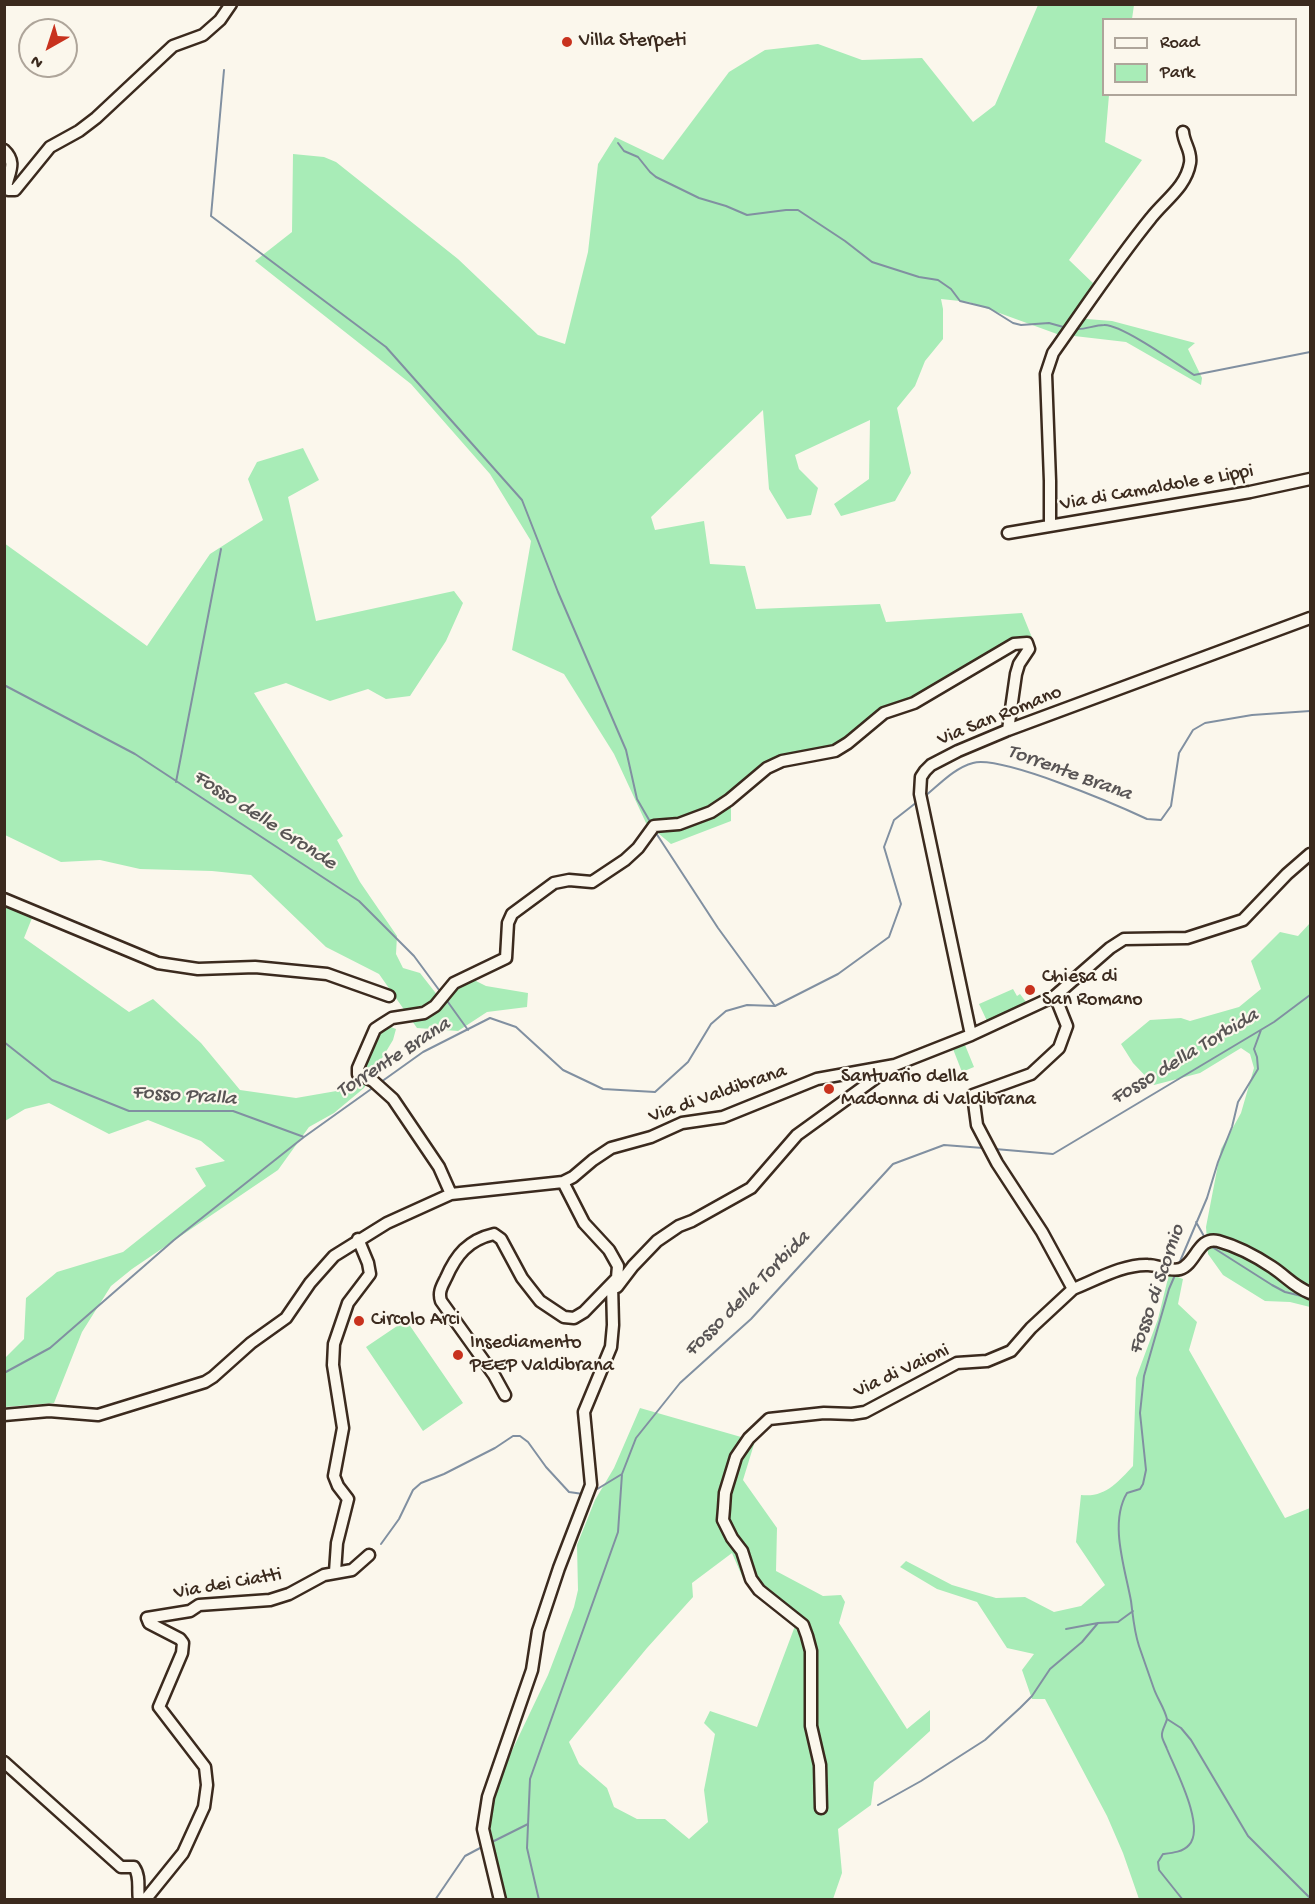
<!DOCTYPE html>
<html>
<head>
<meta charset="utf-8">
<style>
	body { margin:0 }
	#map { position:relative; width:1315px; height:1904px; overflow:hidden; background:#fbf7ec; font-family:"Gochi Hand",sans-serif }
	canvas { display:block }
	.frame { position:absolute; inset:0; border:6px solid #3b2a1e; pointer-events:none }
	.legend { position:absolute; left:1102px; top:18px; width:195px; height:78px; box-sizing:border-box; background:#fbf7ec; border:2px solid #aea59a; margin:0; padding:8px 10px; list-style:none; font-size:18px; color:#3b2a1e }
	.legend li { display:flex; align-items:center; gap:12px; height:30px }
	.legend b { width:30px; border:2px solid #aea59a }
	.north { position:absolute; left:18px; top:18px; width:60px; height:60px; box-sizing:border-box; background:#fbf7ec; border:2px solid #aea59a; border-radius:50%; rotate:219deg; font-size:16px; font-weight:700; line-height:24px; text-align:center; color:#3b2a1e }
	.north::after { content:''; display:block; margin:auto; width:21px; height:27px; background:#c8321e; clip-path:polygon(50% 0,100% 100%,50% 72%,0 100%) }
</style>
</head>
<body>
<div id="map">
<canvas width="1315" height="1904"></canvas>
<div class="frame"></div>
<ul class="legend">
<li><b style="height:8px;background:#fbf7ec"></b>Road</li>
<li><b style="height:16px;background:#a8ecb7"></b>Park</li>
</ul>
<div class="north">N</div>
</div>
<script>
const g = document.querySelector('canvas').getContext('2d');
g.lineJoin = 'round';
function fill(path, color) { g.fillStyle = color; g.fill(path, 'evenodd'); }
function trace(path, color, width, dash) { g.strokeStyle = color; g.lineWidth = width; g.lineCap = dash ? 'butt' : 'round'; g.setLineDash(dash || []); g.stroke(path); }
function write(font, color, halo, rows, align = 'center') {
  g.font = font + ' "Gochi Hand",sans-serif'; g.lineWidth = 4.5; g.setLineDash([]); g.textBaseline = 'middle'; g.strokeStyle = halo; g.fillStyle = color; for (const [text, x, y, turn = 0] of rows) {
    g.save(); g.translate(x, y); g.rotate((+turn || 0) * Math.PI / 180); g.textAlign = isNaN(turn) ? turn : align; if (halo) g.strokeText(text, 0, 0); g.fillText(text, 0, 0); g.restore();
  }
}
fill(new Path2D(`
	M1038,5H1134L1132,19L1104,20V94L1109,95L1105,142L1142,160L1069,260L1095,285L1074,318L1112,321L1195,343L1188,349L1202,378L1201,385L1126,342L1057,334L969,302L941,299L943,309V339L925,361L915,386L897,408L911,473L895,501L841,516L834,504L869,479L870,420L795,455L799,469L818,488L811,515L787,519L769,489L763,410L651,517L655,530L704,521L710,564L745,566L756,609L880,604L886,622L1022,613L1033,640L1008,641L917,695L878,711L852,734L829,747L768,764L731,803V821L671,844L646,823L614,754L564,674L512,650L531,541L490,474L411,384L255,261L292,232L293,154L324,157L336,162L458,259L538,335L565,344L588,252L598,164L615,137L663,160L729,72L765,50L818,44L862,60L922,58L973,122L995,105Z
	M303,448L319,480L288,497L316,621L454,591L463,603L446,641L410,696L386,699L368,689L330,701L286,683L254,693L343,836L337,840L360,882L397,936L396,954L403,968L420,973L438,996L472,979L486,986L528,993L527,1007L487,1012L458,1031L417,1028L379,974L326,947L251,875L212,871L140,869L100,860L61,862L5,835L4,543L147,646L210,554L263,520L248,479L257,462Z
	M5,905L32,918L24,938L129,1012L153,999L201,1043L240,1090L296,1098L348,1089L375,1037L388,1026L396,1029L393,1040L364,1088L334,1113L309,1127L278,1170L132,1269L111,1286L82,1332L54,1403L5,1407V1358L24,1339L26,1298L57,1272L123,1252L206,1186L195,1168L225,1161L201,1141L148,1120L109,1134L49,1103L25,1109L5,1121Z
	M1310,923V1307L1290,1302L1265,1301L1223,1275L1208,1254L1206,1227L1221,1149L1241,1113L1254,1068L1250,1054L1241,1048L1200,1073L1154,1085L1133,1063L1121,1044L1150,1020L1181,1018L1190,1021L1239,1007L1261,989L1251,961L1280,932L1298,936Z
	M1013,989L1017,996L1020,994L1026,1002L987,1021L979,1004Z
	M965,1045L974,1067L962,1072L953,1049Z
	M1169,1274L1183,1279L1178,1304L1197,1322L1189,1350L1285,1518L1310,1508V1899H1139L1123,1853L1107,1816L1045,1699H1032L1022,1670L1034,1654L1007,1648L977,1602L937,1589L900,1567L906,1561L952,1585L996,1598L1025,1597L1054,1612L1081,1606L1105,1585L1076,1542L1081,1495C1105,1498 1118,1482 1133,1466L1136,1378L1158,1319Z
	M406,1320L463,1403L423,1431L366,1347Z
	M640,1408L755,1441L743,1480L777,1528L776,1571L823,1596L841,1595L845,1602L839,1623L907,1729L930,1710V1731L874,1782L871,1805L838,1829L842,1873L833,1899H503L490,1825L498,1780L548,1675L574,1607L578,1590L577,1545L595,1500L614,1468ZM732,1553L745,1583L795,1626L757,1727L710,1711L704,1723L715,1734L704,1790L708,1822L689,1839L665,1819H637L614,1807L607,1788L579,1764L569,1742L647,1648L693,1597L692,1583Z`), '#a8ecb7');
trace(new Path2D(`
	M224,70L211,216L386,347L522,500L558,592L626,750L637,799L652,825
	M618,143L624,151L638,157L650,172L656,177L699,198L726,206L747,215L786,210H798L845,241L872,262L919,277L938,280L951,289L960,301L989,308L1013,323L1021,325L1049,323L1067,328
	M1076,329C1085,330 1094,325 1104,325C1121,324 1177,364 1194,375L1310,352
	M4,685L135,754L359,901L414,956L442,994
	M176,782L221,549
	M924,797C939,785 954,768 973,763C1001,755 1117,805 1147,819L1161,820L1171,806L1179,753L1193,730L1205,723L1252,715L1310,711
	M654,830L718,928L775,1006
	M445,998L468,1030
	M4,1042L52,1080L129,1111H233L304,1137
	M381,1082L423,1052L490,1018L516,1027L563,1070L603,1089L655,1092L688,1062L711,1024L726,1011L747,1005L775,1006L838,974L889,937L901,904L884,847L894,820L917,802
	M995,1149L1053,1154L1274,1022L1310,995
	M1196,1222L1205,1238
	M1209,1245L1272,1285L1285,1292L1310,1298
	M1178,1266L1207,1198L1218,1162L1232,1127L1238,1102L1258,1069L1257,1057L1254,1049L1261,1030
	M1175,1275L1169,1289L1144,1376L1140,1413L1146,1470L1143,1484L1140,1489L1127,1493C1109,1523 1125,1568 1131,1601C1133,1616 1134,1631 1139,1646C1144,1660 1149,1675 1154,1689C1158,1700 1164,1707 1167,1719L1181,1728L1191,1740L1248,1836L1310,1898
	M4,1373L50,1348L174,1240L304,1137L374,1087
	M594,1491L622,1474
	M381,1544L399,1519L413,1490L421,1483L444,1474L495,1448L513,1436H520L528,1442L546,1467L569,1492L583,1494
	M1066,1629L1098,1623L1118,1622L1133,1611
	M1167,1719C1166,1724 1161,1731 1162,1736C1162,1739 1166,1746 1167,1749C1175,1769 1206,1827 1189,1845C1183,1852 1172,1853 1163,1854L1158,1862L1159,1870L1183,1900
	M878,1805L921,1781L985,1740L1020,1708L1032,1696L1050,1669L1082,1642L1098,1623
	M490,1843L528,1824
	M435,1900L465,1856L482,1847
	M539,1900L527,1848L530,1779L618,1532L622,1474L636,1438L680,1383L751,1319L893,1164L944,1145L983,1148`), '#8190a1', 2);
const minor = new Path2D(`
	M4,150C18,163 8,173 6,188L8,190H15L50,147L79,131L96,118L173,46L203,35L220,20L231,4
	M1050,526V481L1046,374L1053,353C1085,308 1116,261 1151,218C1165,200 1186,187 1190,163C1192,151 1184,144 1183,132
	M1008,533L1250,492L1310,479
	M4,899L158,963L198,969L255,967L327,974L389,996
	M1055,996L1067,1026L1059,1048L1031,1074L973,1095L977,1125L997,1163L1042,1232L1073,1289C1096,1280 1123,1264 1148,1265C1158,1265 1170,1272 1180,1269C1196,1264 1198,1236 1218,1241C1236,1246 1257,1257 1272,1267C1287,1277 1293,1286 1310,1293
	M971,1035L920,794L921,777L925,771L931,765L958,751L1008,730L1310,618
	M451,1194L439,1167L393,1099L373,1081L358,1074V1068L375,1029L381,1025L392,1018L424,1013L435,1006L454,983L506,958L508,923L512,914L554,883L569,880L592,882L625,860L638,848L654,826L679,824L711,812L729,800L767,768L782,761L835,751L848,743L884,713L914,703L1014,644L1027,643L1029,649L1019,664L1016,674L1008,730
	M617,1287L633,1266L657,1241L679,1226L692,1221L751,1188L797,1135L891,1067
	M505,1395L494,1375L441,1301C438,1292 442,1286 446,1278C456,1255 468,1240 494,1234L501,1239L522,1278L540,1301L564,1317L574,1318L584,1312L617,1278L618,1266L609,1250L584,1223L563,1182
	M4,1415L49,1411L98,1415L205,1382L213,1377L251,1343L286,1318L310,1283L334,1256L387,1223L451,1194L563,1182L573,1177L593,1160L611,1148L651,1137L682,1123L723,1117L817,1079L895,1065L971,1035L1055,996L1110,948L1124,939L1187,938L1243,920L1287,874L1310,854
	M335,1572L337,1543L348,1499L338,1486L334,1476L343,1428L333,1365L334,1344L348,1303L370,1274L368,1263L358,1239
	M4,1762L121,1867H134C141,1877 137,1889 139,1900
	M821,1808L820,1765L811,1726V1651L807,1636L803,1625L759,1590L751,1579L742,1551L732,1538L723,1520L724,1508L725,1493L736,1457L749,1438L769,1419L824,1413L852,1414L865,1412L957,1363L987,1361L1011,1351L1031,1328L1073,1289
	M145,1900L183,1853L204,1807L207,1785L205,1767L159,1707L182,1653L183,1643L180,1639L149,1623L147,1618L190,1611L199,1605L270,1600L289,1594L324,1575L352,1570L369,1555
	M500,1900L483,1829L488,1797L532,1670L538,1631L559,1568L591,1485L584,1412L611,1347L613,1325L612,1284`);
trace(minor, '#3b2a1e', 15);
trace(minor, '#fbf7ec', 10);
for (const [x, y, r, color] of [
	[567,42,6,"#c8321e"],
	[1030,990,6,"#c8321e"],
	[829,1089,6,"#c8321e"],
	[359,1321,6,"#c8321e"],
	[458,1355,6,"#c8321e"]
]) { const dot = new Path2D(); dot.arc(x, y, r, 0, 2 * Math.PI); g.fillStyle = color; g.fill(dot); trace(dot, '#fbf7ec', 2); }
write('20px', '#3b2a1e', '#fbf7ec', [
	["Villa Sterpeti",579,42],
	["Chiesa di",1042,978],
	["San Romano",1042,1001],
	["Santuario della",841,1078],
	["Madonna di Valdibrana",841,1101],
	["Circolo Arci",371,1321],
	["Insediamento",470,1344],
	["PEEP Valdibrana",470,1367]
], 'left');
write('20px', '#3b2a1e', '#fbf7ec', [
	["Via di Camaldole e Lippi",1157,489,-10],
	["Via San Romano",1000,717,-22],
	["Via di Valdibrana",718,1095,-19],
	["Via di Vaioni",902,1372,-25],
	["Via dei Ciatti",228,1585,-10]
]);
write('italic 21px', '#585454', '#fbf7ec', [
	["Torrente Brana",1069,774,20],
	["Fosso delle Gronde",264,821,33],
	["Fosso della Torbida",1185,1058,-31],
	["Torrente Brana",394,1059,-33],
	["Fosso Pralla",184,1097,4],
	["Fosso di Scornio",1158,1290,-71],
	["Fosso della Torbida",748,1295,-45]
]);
</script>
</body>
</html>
